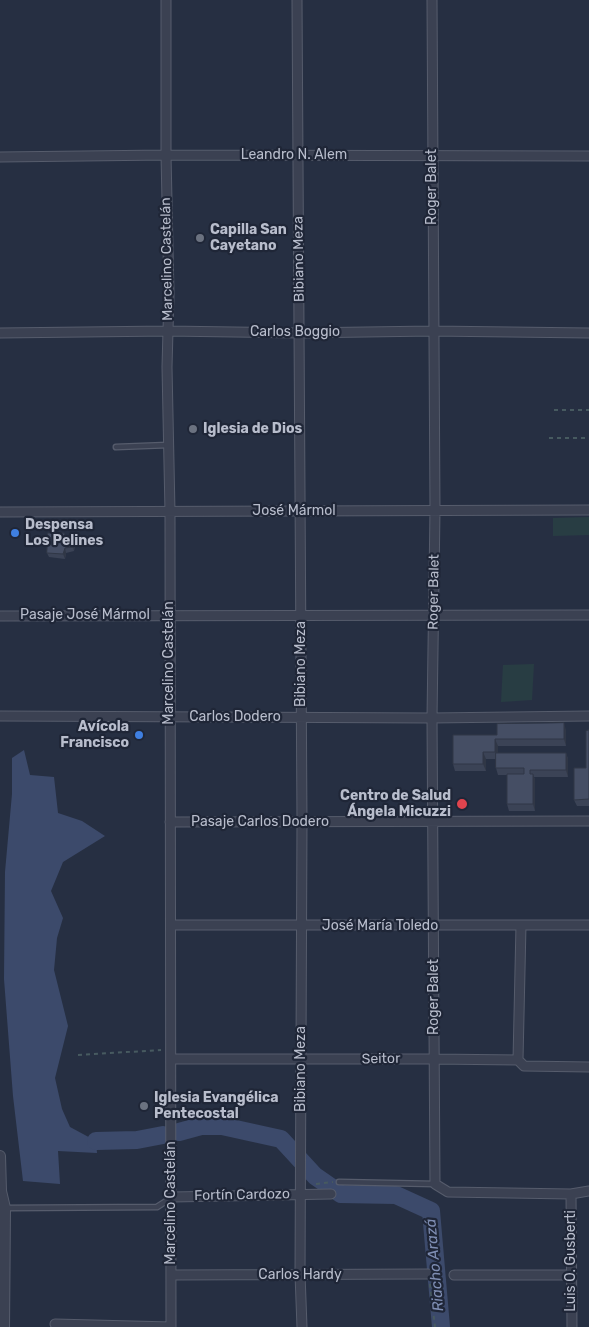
<!DOCTYPE html>
<html>
<head>
<meta charset="utf-8">
<style>
	body { margin:0 }
	canvas { display:block; background:#262f42 }
</style>
</head>
<body>
<canvas width="589" height="1327"></canvas>
<script>
const g = document.querySelector('canvas').getContext('2d');
g.lineJoin = 'round';
function fill(path, color) { g.fillStyle = color; g.fill(path, 'evenodd'); }
function trace(path, color, width, dash) { g.strokeStyle = color; g.lineWidth = width; g.lineCap = dash ? 'butt' : 'round'; g.setLineDash(dash || []); g.stroke(path); }
function write(font, color, halo, rows, align = 'center') {
  g.font = font + ' Rubik,sans-serif'; g.lineWidth = 4.5; g.setLineDash([]); g.textBaseline = 'middle'; g.strokeStyle = halo; g.fillStyle = color; for (const [text, x, y, turn = 0] of rows) {
    g.save(); g.translate(x, y); g.rotate((+turn || 0) * Math.PI / 180); g.textAlign = isNaN(turn) ? turn : align; if (halo) g.strokeText(text, 0, 0); g.fillText(text, 0, 0); g.restore();
  }
}
fill(new Path2D(`
	M589,517V535L553,536V518Z
	M534,664L532,700L501,702L503,665Z`), '#283d43');
fill(new Path2D(`
	M24,750L30,775L54,777L58,813L82,821L105,836L63,862L51,891L63,918L57,938L54,970L68,1026L55,1078L62,1109L70,1127L96,1141L97,1153L58,1151L60,1184L23,1181L13,1096L4,979L5,872L12,794V758Z`), '#3c4a6b');
trace(new Path2D(`
	M179,1132L201,1126H222L281,1139L315,1176L341,1194L396,1195L431,1211L441,1327
	M96,1141L137,1140L163,1135`), '#3c4a6b', 18);
const service = new Path2D(`
	M116,447L168,445
	M339,1182L435,1184
	M6,1208L157,1207L171,1198`);
const minor = new Path2D(`
	M166,0V155L169,294L167,367L170,512L171,1327
	M297,0L302,821L300,1274L302,1327
	M432,0L435,510L432,718L435,1184L448,1192L571,1194L589,1191
	M0,157L166,155L589,156
	M0,333L168,331L300,333L432,331L589,333
	M0,512L589,510
	M0,616L589,615
	M0,716L432,718L589,716
	M170,822L589,821
	M171,925H589
	M171,1059H434L518,1060L524,1066L589,1067
	M518,1060L521,925
	M571,1194L572,1327
	M172,1197L331,1194
	M171,1275L428,1274
	M454,1275H571
	M55,1324L171,1327`);
const tertiary = new Path2D(`
	M0,1156L1,1191L5,1208L4,1327`);
trace(service, '#565c6c', 7);
trace(minor, '#565c6c', 11);
trace(tertiary, '#565c6c', 12);
trace(new Path2D(`
	M554,410H589
	M549,438H589
	M78,1055L161,1050
	M316,1184L333,1182
	M430,1284L435,1327`), '#475a60', 2, [4, 4]);
trace(service, '#3b4152', 4.5);
trace(minor, '#3b4152', 9);
trace(tertiary, '#3b4152', 10);
fill(new Path2D(`
	M65,536H74L76,541L74,551L66,553L65,559L49,557L47,553Z
	M566,730V746H498V753H566L568,759V777H534L535,780V811H509L507,804V775H498L496,768V759H486V771H455L453,764L497,735Z
	M589,730V806H577L574,800L586,768Z`), '#3b4356');
fill(new Path2D(`
	M74,536L76,541L74,551L73,547Z
	M65,548L66,553L65,559L63,554Z
	M564,723L566,730V746L564,739Z
	M495,739L498,746V759L495,752Z
	M483,752L486,759V771L483,764Z
	M566,753L568,759V777L566,770Z
	M533,774L535,780V811L533,804Z`), '#303746');
const building = new Path2D(`
	M48,533H64L65,536H74L73,547L65,548L63,554L47,553Z
	M564,723V739H495V752H483V764H453V735H497V724Z
	M589,730V799L574,800V768H586V731Z
	M496,753H566V770H530V774H533V804H507V774H524V768H496Z`);
fill(building, '#454e64');
trace(building, '#303746', 1);
for (const [x, y, r, color] of [
	[200,238,5,"#6b7280"],
	[193,429,5,"#6b7280"],
	[15,533,5,"#3f7fe0"],
	[139,735,5,"#3f7fe0"],
	[462,804,6,"#e0444e"],
	[144,1106,5,"#6b7280"]
]) { const dot = new Path2D(); dot.arc(x, y, r, 0, 2 * Math.PI); g.fillStyle = color; g.fill(dot); trace(dot, '#1f2637', 2); }
write('14px', '#b8bdcc', '#1f2637', [
	["Leandro N. Alem",294,155],
	["Roger Balet",432,187,-90],
	["Marcelino Castelán",167,259,-91],
	["Bibiano Meza",299,259,-91],
	["Carlos Boggio",295,332],
	["José Mármol",294,511],
	["Roger Balet",434,592,-89],
	["Pasaje José Mármol",85,615],
	["Marcelino Castelán",169,663,-90],
	["Bibiano Meza",301,664,-90],
	["Carlos Dodero",235,717],
	["Pasaje Carlos Dodero",260,822],
	["José María Toledo",380,926],
	["Roger Balet",434,997,-90],
	["Seitor",381,1059,-1],
	["Bibiano Meza",301,1069,-90],
	["Fortín Cardozo",242,1195,-1],
	["Marcelino Castelán",171,1203,-90],
	["Luis O. Gusberti",571,1261,-90],
	["Carlos Hardy",300,1275]
]);
write('bold 14px', '#b8bdcc', '#1f2637', [
	["Capilla San",210,230],
	["Cayetano",210,246],
	["Iglesia de Dios",203,429],
	["Despensa",25,525],
	["Los Pelines",25,541],
	["Avícola",129,727,"right"],
	["Francisco",129,743,"right"],
	["Centro de Salud",451,796,"right"],
	["Ángela Micuzzi",451,812,"right"],
	["Iglesia Evangélica",154,1098],
	["Pentecostal",154,1114]
], 'left');
write('italic 15px', '#7f8eb3', '#1f2637', [
	["Riacho Arazá",435,1265,-95]
]);
</script>
</body>
</html>
